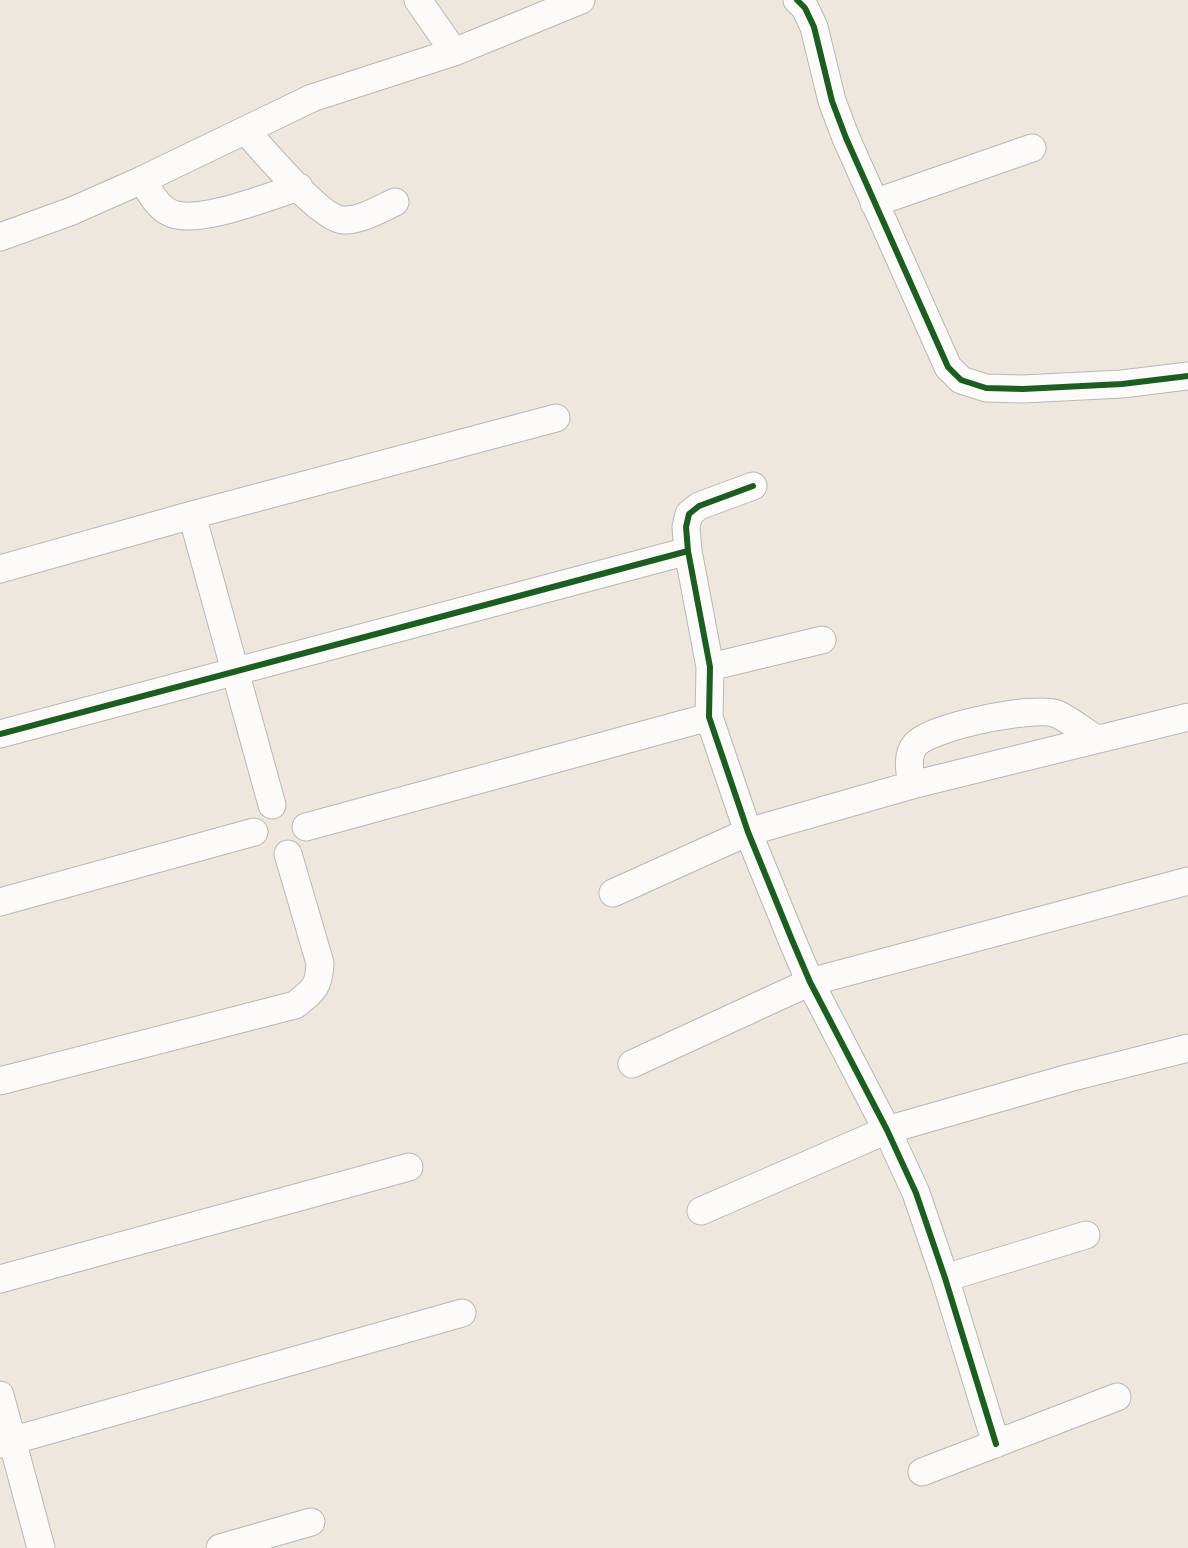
<!DOCTYPE html>
<html>
<head>
<meta charset="utf-8">
<style>
	body { margin:0 }
	canvas { display:block; background:#eee7dd }
</style>
</head>
<body>
<canvas width="1188" height="1548"></canvas>
<script>
const g = document.querySelector('canvas').getContext('2d');
g.lineJoin = 'round';
function trace(path, color, width, dash) { g.strokeStyle = color; g.lineWidth = width; g.lineCap = dash ? 'butt' : 'round'; g.setLineDash(dash || []); g.stroke(path); }
const minor = new Path2D(`
	M418,0L454,52
	M797,0L805,8L814,27L832,101L846,138L948,367L961,380L986,388L1023,389L1122,384L1188,376
	M246,131C263,150 321,219 343,220C360,221 380,209 395,202
	M142,180C150,192 158,209 173,214C201,224 269,196 299,187
	M874,203L1032,148
	M0,237L72,211L142,180L312,98L454,52L581,0
	M753,486L699,506L689,514L686,527L688,551L710,667L709,717L748,832L792,940L810,982L887,1130L916,1193L945,1278L996,1444
	M192,515L272,805
	M0,569L192,515L556,418
	M710,667L822,640
	M0,734L688,551
	M912,785C910,772 906,756 915,745C929,727 1035,705 1057,714C1070,720 1084,731 1096,739
	M306,827L709,717
	M613,893L748,832L912,785L1188,717
	M0,902L254,832
	M632,1064L810,982L1188,881
	M0,1081L295,1005C314,990 319,987 320,963L288,854
	M701,1211L887,1130L1069,1078L1188,1048
	M945,1278L1086,1235
	M0,1279L409,1167
	M0,1395L41,1548
	M0,1444L462,1313
	M922,1472L1117,1397
	M220,1548L311,1522`);
trace(minor, '#b9b7b5', 29);
trace(minor, '#fcfbfa', 27);
trace(new Path2D(`
	M797,0L805,8L814,27L832,101L846,138L948,367L961,380L986,388L1023,389L1122,384L1188,376
	M753,486L699,506L689,514L686,527L688,551L710,667L709,717L748,832L792,940L810,982L887,1130L916,1193L945,1278L996,1444
	M0,734L688,551`), '#1b5e20', 6);
</script>
</body>
</html>
